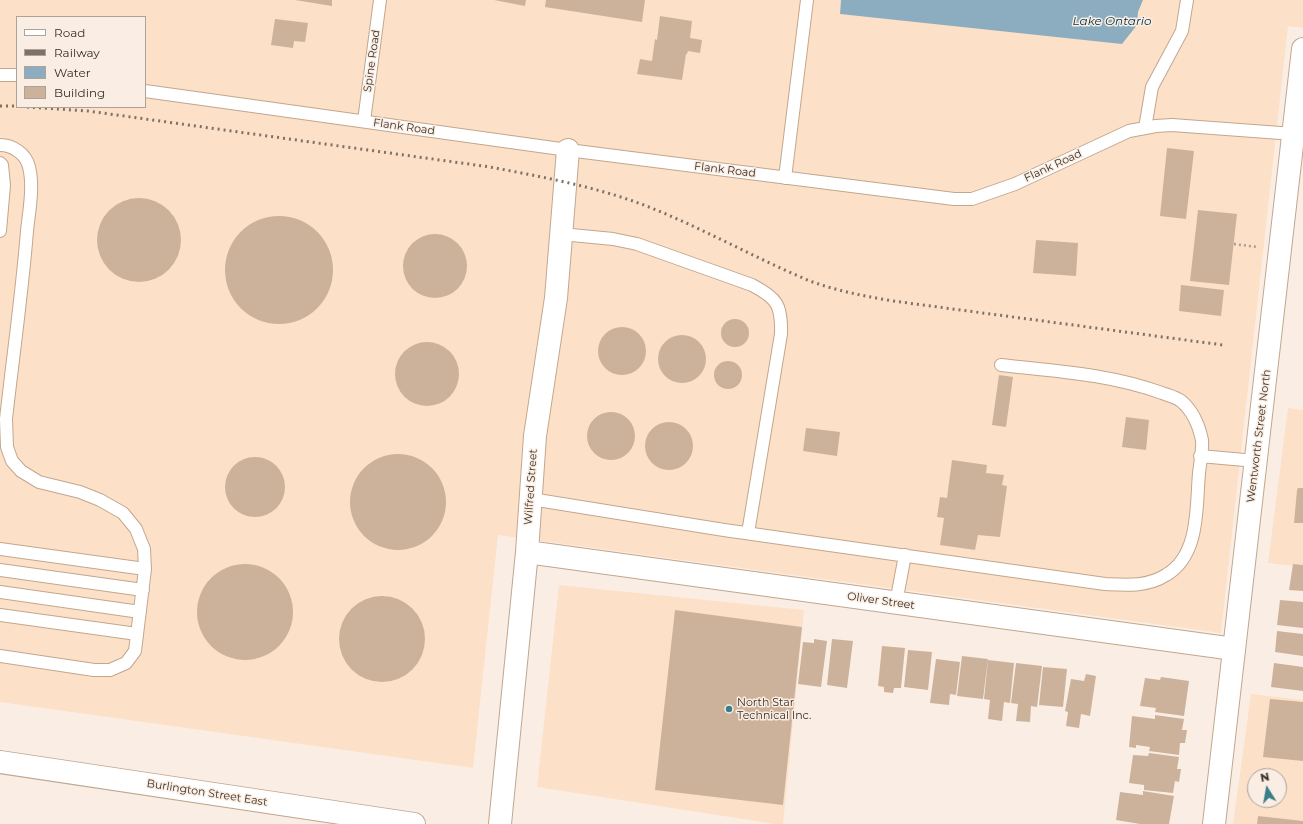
<!DOCTYPE html>
<html>
<head>
<meta charset="utf-8">
<style>
	body { margin:0 }
	#map { position:relative; width:1303px; height:824px; overflow:hidden; background:#faeee4; font-family:Montserrat,sans-serif }
	canvas { display:block }
	.legend { position:absolute; left:16px; top:16px; width:130px; height:92px; box-sizing:border-box; background:#faeee4; border:1px solid #ada298; margin:0; padding:5px 7px; list-style:none; font-size:12px; color:#3a2f25 }
	.legend li { display:flex; align-items:center; gap:8px; height:20px }
	.legend b { width:20px; border:1px solid #ada298 }
	.north { position:absolute; left:1247px; top:768px; width:40px; height:40px; box-sizing:border-box; background:#faeee4; border:1px solid #ada298; border-radius:50%; rotate:349deg; font-size:11px; font-weight:700; line-height:16px; text-align:center; color:#3a2f25 }
	.north::after { content:''; display:block; margin:auto; width:14px; height:18px; background:#387f89; clip-path:polygon(50% 0,100% 100%,50% 72%,0 100%) }
</style>
</head>
<body>
<div id="map">
<canvas width="1303" height="824"></canvas>
<ul class="legend">
<li><b style="height:5px;background:#fff"></b>Road</li>
<li><b style="height:5px;background:#7d7268"></b>Railway</li>
<li><b style="height:11px;background:#8cadbf"></b>Water</li>
<li><b style="height:11px;background:#cdb29b"></b>Building</li>
</ul>
<div class="north">N</div>
</div>
<script>
const g = document.querySelector('canvas').getContext('2d');
g.lineJoin = 'round';
function fill(path, color) { g.fillStyle = color; g.fill(path, 'evenodd'); }
function trace(path, color, width, dash) { g.strokeStyle = color; g.lineWidth = width; g.lineCap = dash ? 'butt' : 'round'; g.setLineDash(dash || []); g.stroke(path); }
function write(font, color, halo, rows, align = 'center') {
  g.font = font + ' Montserrat,sans-serif'; g.lineWidth = 3; g.setLineDash([]); g.textBaseline = 'middle'; g.strokeStyle = halo; g.fillStyle = color; for (const [text, x, y, turn = 0] of rows) {
    g.save(); g.translate(x, y); g.rotate((+turn || 0) * Math.PI / 180); g.textAlign = isNaN(turn) ? turn : align; if (halo) g.strokeText(text, 0, 0); g.fillText(text, 0, 0); g.restore();
  }
}
fill(new Path2D(`
	M0,0H841L840,14L1137,25L1138,12L1143,0H1303V28L1288,26L1221,633L498,535L473,768L0,702ZM17,17H145V107H17Z
	M1288,408L1303,410V567L1268,563Z
	M559,585L804,610L783,824H775L537,787Z
	M1251,694L1303,700V824H1233ZM1255,776H1279V800H1255Z`), '#fde0c8');
fill(new Path2D(`
	M841,0H1143L1138,12L1137,25L1122,44L840,14Z`), '#8cadbf');
fill(new Path2D(`
	M295,0H332V6Z
	M494,0H526L525,6Z
	M546,0H645L642,22L545,7Z
	M660,16L692,21L690,38L702,40L700,53L688,51L687,54H686L682,80L637,74L640,59L652,61L655,39L657,40Z
	M275,19L308,23L305,42L294,41L293,48L271,45Z
	M1167,148L1194,151L1186,219L1160,216Z
	M97 240a42 42 0 1 1 84 0a42 42 0 1 1-84 0Z
	M1198,210L1237,214L1229,285L1190,281Z
	M225 270a54 54 0 1 1 108 0a54 54 0 1 1-108 0Z
	M403 266a32 32 0 1 1 64 0a32 32 0 1 1-64 0Z
	M1036,240L1078,243L1076,276L1033,273Z
	M1181,285L1224,290L1221,316L1179,311Z
	M721 333a14 14 0 1 1 28 0a14 14 0 1 1-28 0Z
	M598 351a24 24 0 1 1 48 0a24 24 0 1 1-48 0Z
	M658 359a24 24 0 1 1 48 0a24 24 0 1 1-48 0Z
	M395 374a32 32 0 1 1 64 0a32 32 0 1 1-64 0Z
	M714 375a14 14 0 1 1 28 0a14 14 0 1 1-28 0Z
	M999,375L1013,377L1006,427L992,425Z
	M587 436a24 24 0 1 1 48 0a24 24 0 1 1-48 0Z
	M1126,417L1149,420L1146,450L1122,447Z
	M645 446a24 24 0 1 1 48 0a24 24 0 1 1-48 0Z
	M806,428L840,432L837,456L803,451Z
	M350 502a48 48 0 1 1 96 0a48 48 0 1 1-96 0Z
	M225 487a30 30 0 1 1 60 0a30 30 0 1 1-60 0Z
	M952,460L987,465L986,473L1004,475L1002,485L1007,486L1000,537L978,535L975,550L940,545L944,518L937,517L940,497L947,498Z
	M1298,488H1303V523H1294L1297,490Z
	M197 612a48 48 0 1 1 96 0a48 48 0 1 1-96 0Z
	M1293,564L1303,565V591L1289,590Z
	M339 639a43 43 0 1 1 86 0a43 43 0 1 1-86 0Z
	M1280,600L1303,602V628L1277,625Z
	M675,610L802,627L783,805L655,790Z
	M1277,631L1303,634V656L1275,652Z
	M814,639L827,641L821,687L798,684L803,642L814,643Z
	M832,639L853,641L847,688L827,685Z
	M882,646L905,648L901,688H894L893,693L884,692V687L878,686Z
	M908,650L932,652L928,690L904,687Z
	M962,656L988,659L983,699L957,696Z
	M936,659L960,662L956,695L950,694L949,705L930,703Z
	M988,660L1014,663L1010,703L1004,702L1002,721L988,719L990,700L984,699Z
	M1016,663L1042,666L1037,707L1031,706L1030,722L1016,721L1018,704L1011,703Z
	M1274,663L1303,667V691L1271,687Z
	M1043,667L1067,669L1063,707L1039,705Z
	M1086,674L1096,676L1090,716L1081,714L1079,728L1066,726L1068,712L1065,711L1071,679L1084,681Z
	M1161,677L1189,681L1184,716L1155,712L1156,708L1140,706L1145,678L1160,680Z
	M1270,699L1303,702V761L1263,757Z
	M1155,715L1184,719L1182,730H1187L1185,743H1180L1179,755L1149,751L1150,747L1136,745V748L1129,747L1132,716L1155,719Z
	M1149,753L1179,757L1177,769H1181L1179,782L1175,781L1173,793L1144,790V785L1129,783L1133,755L1148,756Z
	M1143,791L1174,796L1169,824H1140L1116,820L1120,792L1143,795Z
	M1258,816L1303,821V824H1257Z`), '#cdb29b');
const lane = new Path2D(`
	M0,75H17
	M145,91L568,150L954,199H972L1015,184L1129,131L1156,126L1172,125L1294,134
	M364,121L380,0
	M1145,128L1152,87L1182,31L1187,0
	M0,145C13,145 26,154 29,167C34,186 29,212 27,231C22,294 13,356 6,419L7,447L12,461L21,471L39,482L80,492L100,500L123,513L136,529L144,549L145,569L135,651L126,663L110,670H94L0,656
	M0,163L2,165L4,185L0,231
	M785,178L807,0
	M561,234L613,239L637,244L752,285C777,298 782,305 781,334L748,533
	M1200,456L1256,461
	M531,499L724,530L1105,584C1126,585 1147,587 1166,575C1200,555 1196,507 1199,473C1200,464 1203,449 1202,440C1199,426 1192,410 1181,401C1176,397 1167,395 1162,393C1110,374 1055,371 1001,365
	M0,549L145,569
	M0,570L143,590
	M0,592L140,612
	M896,603L905,555
	M0,615L137,634`);
const street = new Path2D(`
	M527,552L1234,649
	M500,824L527,552L535,436L556,298L568,150`);
const secondary = new Path2D(`
	M0,762L414,824
	M1214,824L1303,49`);
trace(lane, '#c2a68e', 14);
trace(street, '#c2a68e', 24);
trace(secondary, '#c2a68e', 24);
trace(new Path2D(`
	M1234,244L1257,247`), '#a89d93', 2.5, [2, 3]);
trace(lane, '#fff', 12);
trace(street, '#fff', 22);
trace(secondary, '#fff', 22);
trace(new Path2D(`
	M0,106H17
	M27,107L88,111L490,167C543,177 598,187 649,207C704,229 755,258 810,281C837,291 864,296 893,301L1223,345`), '#7d7268', 3, [2, 4]);
for (const [x, y, r, color] of [
	[729,709,4,"#387f89"]
]) { const dot = new Path2D(); dot.arc(x, y, r, 0, 2 * Math.PI); g.fillStyle = color; g.fill(dot); trace(dot, '#faeee4', 1.5); }
write('11px', '#3a2f25', '#faeee4', [
	["Spine Road",372,61,-82],
	["Flank Road",404,127,8],
	["Flank Road",1053,166,-25],
	["Flank Road",725,170,7],
	["Wentworth Street North",1259,436,-83],
	["Wilfred Street",531,487,-86],
	["Oliver Street",881,601,8],
	["Burlington Street East",207,793,9]
]);
write('11px', '#3a2f25', '#faeee4', [
	["North Star",737,703],
	["Technical Inc.",737,716]
], 'left');
write('italic 12px', '#003044', '#faeee4', [
	["Lake Ontario",1112,21]
]);
</script>
</body>
</html>
